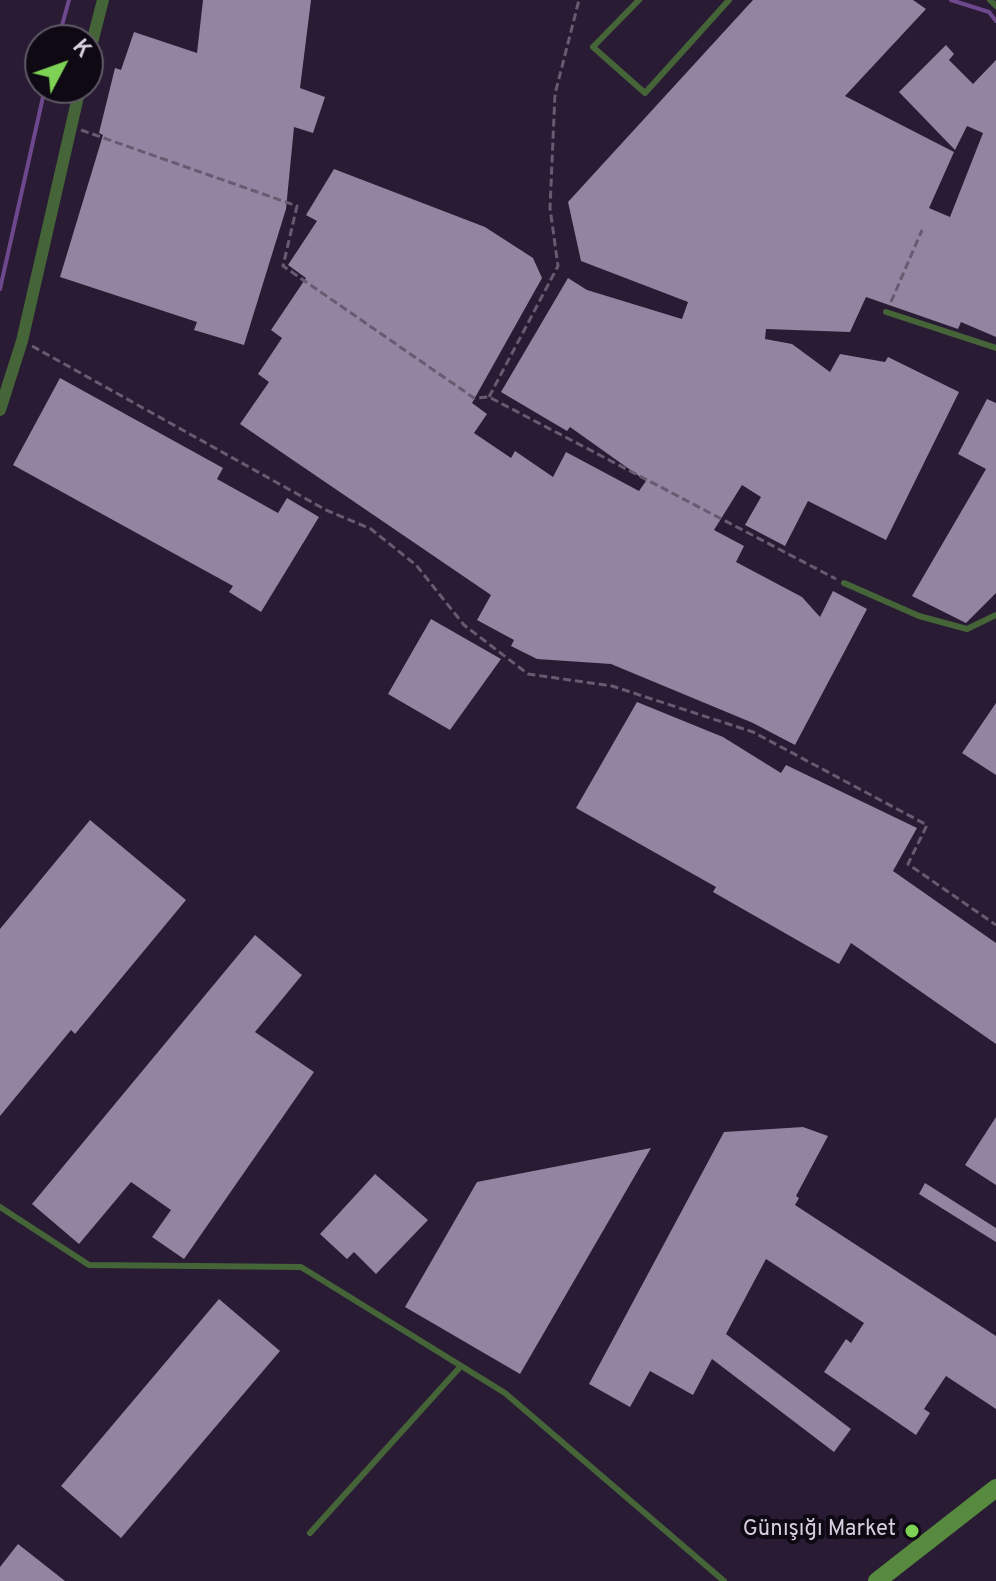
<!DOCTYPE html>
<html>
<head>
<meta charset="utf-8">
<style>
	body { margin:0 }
	#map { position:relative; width:996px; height:1581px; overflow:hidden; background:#281b33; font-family:Overpass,sans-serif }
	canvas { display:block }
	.north { position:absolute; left:24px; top:24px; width:80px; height:80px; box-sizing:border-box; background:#0e0913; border:2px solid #5e5865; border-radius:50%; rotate:49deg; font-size:22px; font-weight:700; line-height:32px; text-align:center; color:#d7cfdf }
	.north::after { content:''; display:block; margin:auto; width:28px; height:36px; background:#7dd154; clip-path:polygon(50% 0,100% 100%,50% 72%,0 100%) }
</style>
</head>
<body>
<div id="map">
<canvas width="996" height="1581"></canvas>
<div class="north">K</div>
</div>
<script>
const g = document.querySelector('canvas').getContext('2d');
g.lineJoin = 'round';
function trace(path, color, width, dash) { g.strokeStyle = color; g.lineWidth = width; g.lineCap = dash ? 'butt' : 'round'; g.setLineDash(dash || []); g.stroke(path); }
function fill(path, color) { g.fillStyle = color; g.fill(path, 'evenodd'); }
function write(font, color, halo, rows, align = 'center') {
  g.font = font + ' Overpass,sans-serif'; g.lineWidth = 8; g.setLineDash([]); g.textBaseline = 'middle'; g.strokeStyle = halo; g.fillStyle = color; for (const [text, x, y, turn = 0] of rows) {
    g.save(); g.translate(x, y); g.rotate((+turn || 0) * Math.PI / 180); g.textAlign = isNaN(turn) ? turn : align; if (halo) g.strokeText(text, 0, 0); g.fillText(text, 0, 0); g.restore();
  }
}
trace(new Path2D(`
	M951,0L989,12L996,21
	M58,40L69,0
	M0,289L45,88`), '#6e488d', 4);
fill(new Path2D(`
	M203,0H311L300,88L325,97L313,133L294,127L286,209L244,345L194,330L197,322L60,277L103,135L99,133L115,68L121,70L134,32L197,53Z
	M753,0H913L926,9L845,96L954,152L929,208L950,217L983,133L967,126L955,150L899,92L946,45L954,54L949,60L973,84L996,60V337L961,322L958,329L866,297L850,332L766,329L765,339L792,344L830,372L840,354L885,362L888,357L959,392L886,540L808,501L785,546L745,525L761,497L742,485L714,530L744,546L736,562L802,597L820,617L833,591L867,609L795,745L753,723L611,664L537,659L511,646L514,640L477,620L491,595L240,424L269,382L258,374L282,338L271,330L306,278L288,265L317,221L306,215L334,169L485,227L533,258L542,278L472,403L487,414L474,433L511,458L515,451L553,477L566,452L639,491L646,481L570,427L567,431L501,392L568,278L587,290L682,319L688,302L581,261L568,202Z
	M60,378L223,468L217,479L278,513L287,498L319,517L261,612L229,592L233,586L13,465Z
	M987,399L996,403V593L966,623L912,596L986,469L958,454Z
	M431,619L501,659L450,730L388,694Z
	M637,702L723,737L781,773L786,765L917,828L893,871L996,943V1044L851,943L839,964L713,892L716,887L576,808Z
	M996,703V775L962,753Z
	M90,820L186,900L75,1034L71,1030L0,1116V929Z
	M255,935L302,975L255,1032L314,1072L184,1259L152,1237L171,1210L131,1182L79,1244L32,1204Z
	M996,1117V1185L965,1165Z
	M803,1127L828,1136L796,1196L799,1198L795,1205L996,1336V1409L946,1376L924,1409L930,1413L916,1435L824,1372L846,1339L851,1343L864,1323L766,1259L726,1334L851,1429L834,1452L712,1359L693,1395L650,1371L630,1407L589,1384L724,1132Z
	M651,1148L520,1374L405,1307L477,1182Z
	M375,1174L428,1220L376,1274L354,1252L347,1259L320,1234Z
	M925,1183L996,1228V1242L919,1194Z
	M219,1299L280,1351L121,1538L61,1486Z
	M18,1544L65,1581H0V1567Z`), '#9384a1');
trace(new Path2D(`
	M81,130L297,206L283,266L474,398L489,397L836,579
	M891,302L922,230
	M32,346L326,510L371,529L416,565L464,625L528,674L612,686L753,732L927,825L908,864L996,925
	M489,397L558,266L550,208L555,94L579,0`), '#665b70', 3, [8, 4]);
trace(new Path2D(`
	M639,0L593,47L645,93L729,0
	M990,0L996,6
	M886,312L996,348
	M844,583L919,616L967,629L996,615
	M0,1207L89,1265L301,1267L505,1393L724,1581
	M310,1533L461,1366`), '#456437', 6);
trace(new Path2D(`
	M88,58L103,0
	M0,410L22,341L80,88`), '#456437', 12);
trace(new Path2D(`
	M877,1581L996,1488`), '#578a3f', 18);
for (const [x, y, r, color] of [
	[912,1531,8,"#7dd154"]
]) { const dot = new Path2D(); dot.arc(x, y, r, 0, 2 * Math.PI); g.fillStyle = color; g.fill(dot); trace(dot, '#0e0913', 3); }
write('22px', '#d7cfdf', '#0e0913', [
	["Günışığı Market",896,1531]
], 'right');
</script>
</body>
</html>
